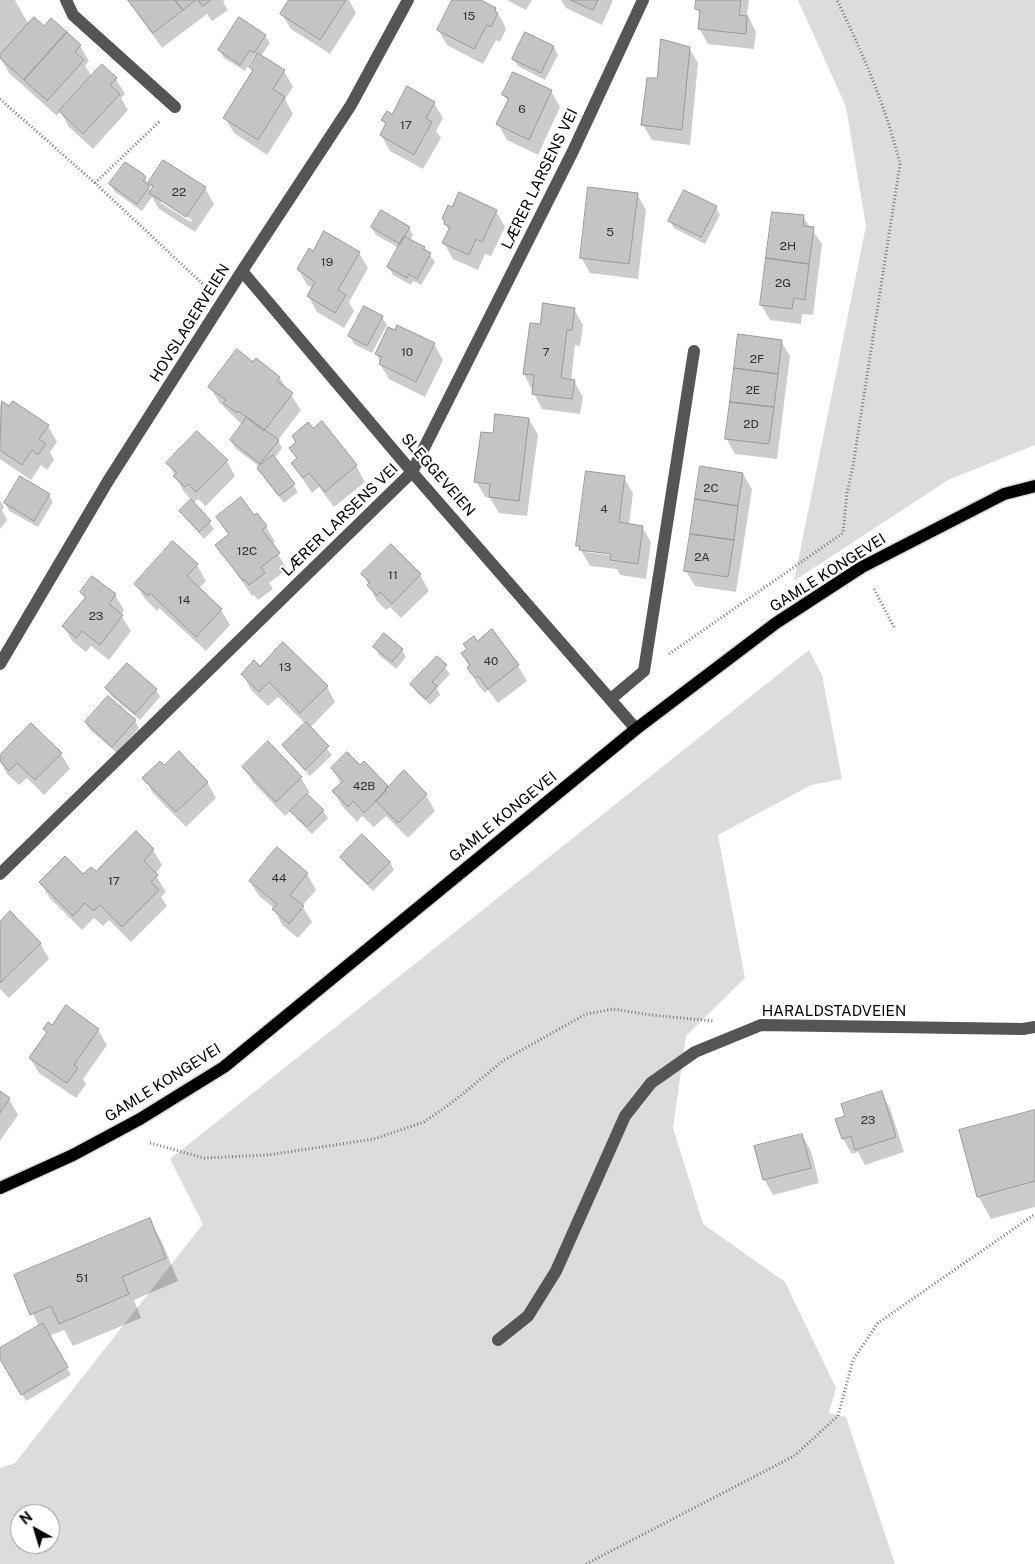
<!DOCTYPE html>
<html>
<head>
<meta charset="utf-8">
<style>
	body { margin:0 }
	#map { position:relative; width:1035px; height:1564px; overflow:hidden; background:#fff; font-family:"Public Sans",sans-serif }
	canvas { display:block }
	.north { position:absolute; left:10px; top:1504px; width:50px; height:50px; box-sizing:border-box; background:#fff; border:1px solid #999; border-radius:50%; rotate:321deg; font-size:14px; font-weight:700; line-height:20px; text-align:center; color:#000 }
	.north::after { content:''; display:block; margin:auto; width:18px; height:22px; background:#000; clip-path:polygon(50% 0,100% 100%,50% 72%,0 100%) }
</style>
</head>
<body>
<div id="map">
<canvas width="1035" height="1564"></canvas>
<div class="north">N</div>
</div>
<script>
const g = document.querySelector('canvas').getContext('2d');
g.lineJoin = 'round';
function fill(path, color) { g.fillStyle = color; g.fill(path, 'evenodd'); }
function trace(path, color, width, dash) { g.strokeStyle = color; g.lineWidth = width; g.lineCap = dash ? 'butt' : 'round'; g.setLineDash(dash || []); g.stroke(path); }
function write(font, color, halo, rows, align = 'center') {
  g.font = font + ' "Public Sans",sans-serif'; g.lineWidth = 4; g.setLineDash([]); g.textBaseline = 'middle'; g.strokeStyle = halo; g.fillStyle = color; for (const [text, x, y, turn = 0] of rows) {
    g.save(); g.translate(x, y); g.rotate((+turn || 0) * Math.PI / 180); g.textAlign = isNaN(turn) ? turn : align; if (halo) g.strokeText(text, 0, 0); g.fillText(text, 0, 0); g.restore();
  }
}
fill(new Path2D(`
	M798,0H1035V445L948,480L794,581L866,226L846,107Z
	M809,650L822,675L842,779L811,785L718,835L745,978L686,1036L673,1128L703,1224L785,1282L836,1388L829,1413L846,1417L895,1564H0V1468L15,1463L203,1224L170,1159ZM20,1514H50V1544H20Z`), '#dcdcdc');
fill(new Path2D(`
	M0,0H15L29,25L44,27L80,46L89,61L85,66L92,77L116,79L125,94L121,98L128,110L93,149L69,127L60,111L57,116L9,73L0,57Z
	M128,0H225L223,2L228,10L212,21L207,14L162,48Z
	M287,0H349L356,13L330,54L291,29L282,14L289,3Z
	M454,0H479L495,9L504,24L506,29L500,42L496,40L483,64L447,45L438,30Z
	M507,0H532L526,10Z
	M561,0H613L602,25L566,8Z
	M698,0H749L747,14L756,32L754,49L708,44L699,28L700,15L697,9Z
	M526,33L554,47L558,55L545,80L518,66L513,59Z
	M265,36L270,43L261,56L284,71L293,87L285,99L293,114L267,155L234,133L225,118L253,72L251,67L257,58L254,56L245,71L224,58L219,50Z
	M689,48L698,63L690,145L652,140L643,125L658,80Z
	M513,73L551,91L560,107L538,155L507,140L498,124L508,102L504,95Z
	M434,103L443,118L436,131L441,138L423,169L390,151L381,135L386,126L383,120Z
	M164,162L205,188L214,204L195,232L159,209L152,197L142,211L115,192L110,184L145,178L148,185ZM150,184L153,189L151,191L148,187ZM161,200L192,220L191,222L161,203Z
	M637,194L646,210L638,279L590,273L581,257Z
	M716,207L720,215L705,244L674,228L670,221Z
	M496,211L505,227L491,256L485,254L478,270L453,259L444,243L449,231L443,219Z
	M803,217L822,244L813,315L802,314L801,324L770,320L761,305Z
	M372,228H409L413,235L410,240L424,247L435,262L421,285L413,281L411,285L393,275L389,267L399,248L376,235Z
	M314,253H359L368,268L349,302L354,311L344,328L317,312L308,296L313,288L307,285L298,269Z
	M574,309L583,325L580,346L575,345L571,381H574L583,397L580,414L542,409L524,374L541,326Z
	M382,317L387,325L372,353L354,344L350,336Z
	M395,331L434,344L443,360L425,397L389,379L380,364L377,354Z
	M781,341L790,356L777,459L735,454L726,438Z
	M253,364L279,377L301,410L278,440L282,448L274,459L298,492L284,503L263,476L259,468L260,467L235,448L231,440L242,425L219,402L210,387Z
	M2,403L48,426L57,442L50,452L54,460L47,470L41,465L31,480L0,459V406Z
	M529,419L538,435L527,516L499,513L490,498L485,497L476,481L494,434Z
	M322,423L356,466L365,482L334,507L319,487L312,493L292,463L297,459L290,448Z
	M227,461L235,476L206,506L198,499L193,503L214,529L204,539L180,511L192,500L184,492L168,463Z
	M743,474L752,489L736,592L695,586L686,571Z
	M624,478L633,493L629,525L642,527L651,542L646,579L620,575L617,569L590,566L578,545ZM586,550L617,554V556L586,552Z
	M49,495L53,502L38,527L9,511L5,503Z
	M0,500L4,507L2,510L7,520L0,529Z
	M217,517L266,527L275,542L272,545L287,569L269,583L273,589L258,600L254,595L252,596L217,545L229,536Z
	M173,542L197,565L206,581L199,588L221,610L230,625L206,651L159,608L157,611L145,599L136,584Z
	M391,546L420,575L429,591L401,618L390,607L386,610L377,601L363,574Z
	M81,592L115,595L124,610L121,615L131,631L109,660L91,646L86,652L73,642L64,627L85,599Z
	M477,643L518,666L527,681L498,703L488,690L485,693L477,684L463,653Z
	M375,647L402,650L406,657L396,669L379,655Z
	M437,658L450,674L437,688L440,695L430,705L416,692L411,684Z
	M260,667L327,687L335,702L310,728L332,755L310,776L283,746L306,724L278,697L268,706L251,690L243,674Z
	M107,688L156,690L160,697L140,720L111,696Z
	M135,721L139,728L117,753L90,730L86,723Z
	M61,754L70,769L44,795L27,778L19,785L7,774L0,761V756Z
	M364,763L388,787L404,772L426,795L435,811L408,838L386,816L374,827L362,816L357,822L343,807L334,792L341,784L332,768L360,767Z
	M244,767L301,778L310,793L307,795L323,811L328,818L312,834L296,818L292,810L285,816L253,782Z
	M144,778L207,782L216,798L186,827L153,793Z
	M136,833L153,850L162,865L155,874L166,892L161,897L167,906L131,942L109,920L103,926L94,918L82,930L49,897L40,882L96,873Z
	M277,849L307,874L316,890L302,906L312,922L298,938L282,925L274,908L259,896L250,881Z
	M342,858L390,862L394,870L373,891L346,865Z
	M0,923L40,943L49,959L9,998L0,989Z
	M53,1027L98,1030L107,1045L83,1079L86,1084L76,1098L39,1073L30,1058L47,1034L45,1030Z
	M0,1093L9,1099L18,1115L0,1141Z
	M881,1093L890,1108L904,1152L865,1165L858,1152L852,1154L843,1139L837,1120L846,1117Z
	M1035,1111V1207L991,1219L978,1196Z
	M802,1135L811,1151L819,1183L773,1195L764,1179Z
	M149,1220L162,1242L178,1281L134,1300L141,1318L73,1346L64,1330L49,1336L71,1375L26,1401L0,1357V1349L39,1327L15,1276Z`), '#0003');
const building = new Path2D(`
	M128,0H175L183,10L153,33Z
	M175,0H196L183,10Z
	M198,0H211L203,6Z
	M289,0H346L320,40L280,14Z
	M452,0H481L496,8L495,11L498,13L491,27L487,25L474,49L437,30Z
	M571,0H598L593,10Z
	M696,0H741L739,15L747,16L746,34L698,29L700,10L695,9Z
	M34,17L44,26L51,18L67,32L24,80L0,58V55Z
	M239,17L266,35L254,53L250,50L240,65L218,50Z
	M67,32L81,45L75,52L84,60L47,101L24,80Z
	M525,32L554,46L541,73L512,59Z
	M661,39L690,47L682,130L641,125L647,78H657Z
	M258,53L285,70L273,89L285,97L258,140L223,118L253,70L249,67Z
	M102,64L117,78L110,85L120,94L83,134L59,111Z
	M513,72L552,90L529,140L496,124L509,98L502,95Z
	M407,86L435,102L426,118L432,122L414,155L380,135L386,123L381,120L387,111L392,114Z
	M163,160L206,187L186,217L149,193L153,186L148,183Z
	M125,162L142,173L146,177L143,181L150,186L137,204L109,184Z
	M588,187L638,193L629,264L580,258Z
	M684,190L717,206L701,237L668,221Z
	M459,192L497,210L482,242L476,239L469,255L442,243L450,227L444,224L445,221L442,219L448,205L452,207Z
	M381,210L410,227L400,244L371,227Z
	M772,212L804,215L803,226L814,227L809,264L766,258Z
	M324,231L360,252L338,290L346,295L335,313L307,296L315,282L297,269L309,248L313,251Z
	M404,236L425,247L423,249L431,253L417,279L409,274L407,278L387,267Z
	M766,258L809,264L805,300L794,298L792,309L760,305Z
	M543,303L575,308L572,330H567L561,378L575,380L572,399L532,394L534,375L523,374L530,323L540,324Z
	M364,306L383,316L367,346L348,336Z
	M397,325L435,343L416,382L379,364L382,357L375,354L388,327L395,330Z
	M738,334L782,340L778,374L734,368Z
	M237,349L253,362L256,358L280,377L277,381L293,393L264,431L238,411L237,413L223,403L226,400L208,387Z
	M734,368L778,374L774,407L730,402Z
	M2,401L9,406L13,401L49,425L39,439L46,444L38,455L32,450L22,465L0,450Z
	M730,402L774,407L769,444L725,439Z
	M495,414L529,418L519,501L489,497L490,484L474,482L481,432L493,433Z
	M247,417L279,440L260,464L230,440Z
	M322,421L357,465L325,492L309,473L303,478L291,463L297,458L289,448L296,442L292,436L308,422L313,428Z
	M197,431L228,460L196,492L188,484L185,487L173,476L177,473L166,463Z
	M273,455L295,484L279,496L257,468Z
	M700,466L743,473L738,506L695,499Z
	M586,471L625,476L619,522L643,526L638,564L610,560L611,554L579,550L580,546H576Z
	M20,476L50,494L34,521L4,503Z
	M241,497L254,515L257,513L267,526L262,530L280,553L261,567L265,573L249,585L245,580L243,581L215,545L229,534L216,517Z
	M191,499L211,521L199,532L179,511Z
	M695,499L738,506L734,540L690,534Z
	M690,534L734,540L728,577L684,571Z
	M173,541L198,564L187,576L222,609L196,637L150,593L148,596L134,584Z
	M391,544L421,574L392,604L380,592L377,596L367,585L370,582L361,574Z
	M92,576L116,594L109,604L123,615L100,645L82,631L76,638L62,626L86,597L80,592Z
	M492,629L519,665L488,689L478,676L475,678L467,668L470,665L461,653L467,649L463,644L474,636L477,641Z
	M384,633L403,649L392,662L373,647Z
	M283,642L328,686L300,713L269,682L259,692L241,674L254,660L260,666Z
	M437,656L447,665L432,682L437,686L426,699L410,684Z
	M127,663L157,689L135,714L105,688Z
	M108,696L136,720L112,747L85,722Z
	M306,722L329,746L305,770L282,745Z
	M31,723L62,753L35,780L17,763L9,771L0,761V755Z
	M268,741L302,777L276,802L242,767Z
	M179,751L208,782L176,812L142,778L160,761L164,765Z
	M347,752L360,765L364,761L388,786L385,789L386,791L364,813L353,801L348,807L332,791L343,781L331,768Z
	M404,770L427,794L398,823L376,801Z
	M307,794L324,810L307,827L290,811Z
	M136,831L154,849L144,861L158,875L151,882L159,890L122,927L100,905L93,911L85,903L73,916L39,882L65,856L83,874L91,867L96,871Z
	M362,834L390,862L368,884L340,857Z
	M277,847L308,873L290,895L304,906L289,924L272,909L277,904L249,881Z
	M10,911L41,943L0,983V922Z
	M66,1005L99,1029L74,1065L78,1068L67,1083L29,1058L47,1032L43,1029L48,1022L52,1025Z
	M0,1091L10,1098L0,1113Z
	M882,1091L896,1137L855,1150L851,1136L842,1139L835,1119L845,1116L841,1104Z
	M1035,1110V1181L977,1197L959,1130Z
	M802,1134L811,1168L763,1180L754,1146Z
	M150,1218L166,1258L122,1277L129,1294L59,1324L51,1306L30,1315L14,1275Z
	M43,1323L68,1367L21,1395L0,1359V1348Z`);
fill(building, '#c4c4c4');
trace(building, '#999', 1);
const major = new Path2D(`
	M0,1188L73,1155L140,1119L224,1067L636,729L776,623L862,567L1004,494L1035,486`);
trace(major, '#dbdbdb', 15);
trace(new Path2D(`
	M0,99L95,183L207,288
	M95,183L160,121
	M874,589L894,627
	M669,654L843,533L847,493L853,466L900,164C886,107 863,54 837,0
	M150,1143L204,1158L268,1155L374,1139L424,1122L454,1101L504,1060L586,1014L614,1009L651,1015L713,1021
	M586,1564L794,1456L838,1416L853,1360L878,1323L1035,1214`), '#777', 3, [1, 2.5]);
trace(new Path2D(`
	M66,0L73,15L175,107
	M242,271L412,472L636,729
	M0,664L108,481L242,271L351,105L408,0
	M612,698L644,671L694,351
	M0,874L412,472L573,151L643,0
	M498,1340L528,1316L556,1271L625,1116L651,1083L695,1052L761,1025L1023,1029L1035,1027`), '#555', 12);
trace(major, '#000', 12);
write('12px', '#313131', null, [
	["15",469,16],
	["6",522,109],
	["17",406,125],
	["22",179,192],
	["5",610,232],
	["2H",788,246],
	["19",327,262],
	["2G",783,283],
	["10",407,352],
	["7",546,352],
	["2F",757,359],
	["2E",753,390],
	["2D",751,424],
	["2C",711,488],
	["4",604,509],
	["12C",247,551],
	["2A",702,557],
	["11",393,575],
	["14",184,600],
	["23",96,616],
	["40",491,661],
	["13",285,667],
	["42B",364,786],
	["44",279,878],
	["17",114,881],
	["23",868,1120],
	["51",82,1278]
]);
write('15px', '#000', '#fff', [
	["LÆRER LARSENS VEI",540,179,-64],
	["HOVSLAGERVEIEN",190,323,-58],
	["SLEGGEVEIEN",438,475,49],
	["LÆRER LARSENS VEI",340,520,-44],
	["GAMLE KONGEVEI",828,573,-32],
	["GAMLE KONGEVEI",503,817,-39],
	["HARALDSTADVEIEN",834,1011],
	["GAMLE KONGEVEI",163,1083,-32]
]);
</script>
</body>
</html>
